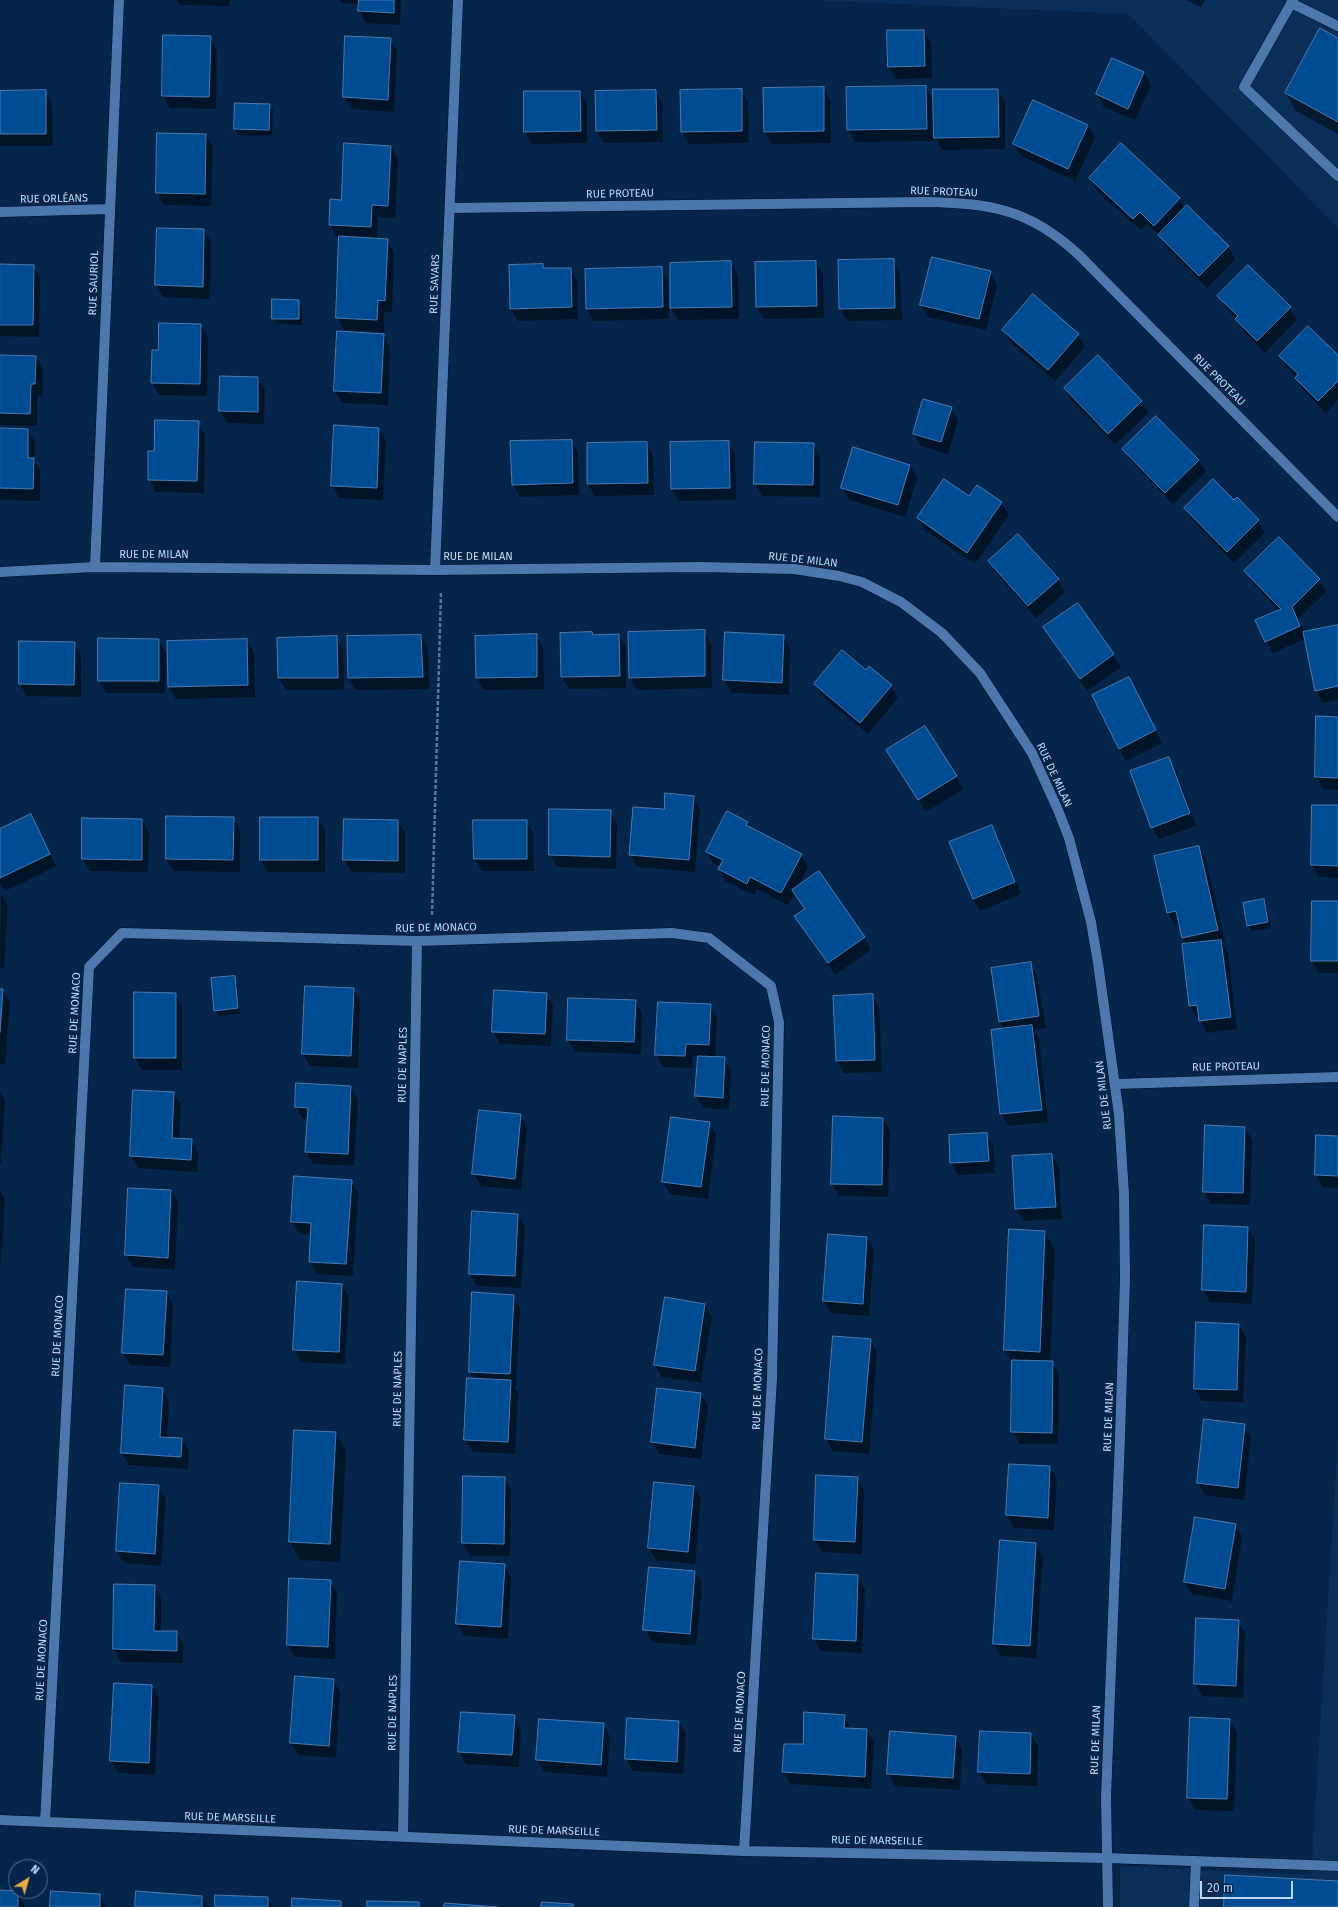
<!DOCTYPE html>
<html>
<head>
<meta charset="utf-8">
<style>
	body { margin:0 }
	#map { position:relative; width:1338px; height:1907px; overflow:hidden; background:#05264a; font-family:"Fira Sans",sans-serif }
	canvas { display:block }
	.north { position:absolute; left:8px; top:1859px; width:40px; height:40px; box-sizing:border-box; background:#05264a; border:1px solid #506d8e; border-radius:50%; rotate:37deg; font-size:11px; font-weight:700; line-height:16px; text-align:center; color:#c0d7f5 }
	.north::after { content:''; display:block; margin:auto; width:14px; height:18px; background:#eda83c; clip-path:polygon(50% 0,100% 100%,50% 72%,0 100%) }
	.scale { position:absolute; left:1200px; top:1881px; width:93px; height:18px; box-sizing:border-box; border:2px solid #c0d7f5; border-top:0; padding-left:5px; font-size:12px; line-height:14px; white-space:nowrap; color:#c0d7f5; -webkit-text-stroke:3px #05264a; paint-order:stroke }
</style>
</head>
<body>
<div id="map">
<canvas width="1338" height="1907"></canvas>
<div class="north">N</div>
<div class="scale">20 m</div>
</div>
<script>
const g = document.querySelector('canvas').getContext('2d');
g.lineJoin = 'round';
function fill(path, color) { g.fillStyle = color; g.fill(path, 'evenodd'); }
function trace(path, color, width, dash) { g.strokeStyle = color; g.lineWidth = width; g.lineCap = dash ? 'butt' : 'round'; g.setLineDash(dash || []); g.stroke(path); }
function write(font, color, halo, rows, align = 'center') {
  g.font = font + ' "Fira Sans",sans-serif'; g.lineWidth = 4; g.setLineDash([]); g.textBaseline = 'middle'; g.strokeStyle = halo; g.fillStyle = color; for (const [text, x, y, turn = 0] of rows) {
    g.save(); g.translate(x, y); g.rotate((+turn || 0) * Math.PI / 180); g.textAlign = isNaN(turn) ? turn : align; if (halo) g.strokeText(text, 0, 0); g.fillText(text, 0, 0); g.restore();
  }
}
fill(new Path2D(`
	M808,0H1338V228L1128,14Z
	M1338,1439V1907H1120V1866L1311,1875Z`), '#0a2f59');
fill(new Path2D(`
	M177,0H230L229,6L180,5Z
	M340,0H401L400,25L366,23L359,11V4L342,3Z
	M1187,0H1205L1201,7Z
	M924,31L931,43L932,78L896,79L889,67Z
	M164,36L210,37L217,50L216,109L170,108L163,96Z
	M346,37L390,39L397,51L394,112L351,109L344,97Z
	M1338,40V134L1296,111L1286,93Z
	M1112,59L1144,73L1151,85L1135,120L1104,107L1097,94Z
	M926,87L935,102L998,90L1005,102V149L942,150L934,135V141L855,142L848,129Z
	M823,88L830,100L831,143L772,144L765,132Z
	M741,90L748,102L749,143L689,144L682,132Z
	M45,91L52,104L53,146H0V92Z
	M655,91L662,103L663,142L604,143L597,131L596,92Z
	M525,92H580L587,104V143L532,144L525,132Z
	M236,104L269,105L273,110L272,136L238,135L235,129Z
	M1088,126L1095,138L1075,181L1021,156L1014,144Z
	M206,135L213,147L211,206L164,205L157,192Z
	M391,147L398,159L395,218L378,217L377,239L387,240L394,252L392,312H384V332L344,330L337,317L340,238L337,237L330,225L331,200L342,201Z
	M1090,178L1179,198L1185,209L1228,247L1235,259L1207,288L1166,247L1159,235L1147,224L1141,230L1097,191Z
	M204,230L211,242L210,299L164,297L156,285Z
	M893,260L900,272L902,320L848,321L840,309Z
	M816,262L823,274L824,318L764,319L757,307L756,263Z
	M731,263L738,275L739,319L678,320L671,308Z
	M0,265L33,266L40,278L39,337L0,336Z
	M542,265L545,269H570L577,281L578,319L518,321L510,308Z
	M1248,266L1290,308L1297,320L1265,353L1244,332L1237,319L1226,308L1219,296Z
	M661,268L668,280L669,319L594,321L587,309Z
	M990,272L997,285L986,330L928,317L921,305Z
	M298,301L302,307V325L277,324L273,318Z
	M201,325L208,337L207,396L159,395L152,383L159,351Z
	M1003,330L1078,335L1085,347L1055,381L1010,342Z
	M383,335L390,347L388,405L342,403L335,391Z
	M0,356L35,357L43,369L42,396H37V426L0,425Z
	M1280,356H1338V400L1326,413L1303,390L1296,377L1287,368Z
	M258,378L265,390L264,424L227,423L220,411Z
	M1065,389L1141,401L1148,413L1115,445L1072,401Z
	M951,408L958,420L948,454L921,446L914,434Z
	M198,422L205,435L204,493L156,492L149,479L155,452Z
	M0,429L28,430L35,442L34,461L40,471V501L0,500Z
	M379,429L386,441L383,500L339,498L332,486Z
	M571,441L578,453L579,495L520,497L513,484Z
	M728,442L735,454L736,500L679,501L672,489Z
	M646,443L653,456L654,495L595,496L588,484V444Z
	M813,444L820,456V497L762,496L755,484Z
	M1124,449L1198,460L1206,472L1173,504L1131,461Z
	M910,465L917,478L905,517L849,500L842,488Z
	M977,487L1002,503L1009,515L975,564L925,530L918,518L969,497Z
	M1234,502L1258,521L1265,533L1234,563L1192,520L1185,508Z
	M989,561L1058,580L1065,592L1036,618L996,573Z
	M1246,571L1319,580L1326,592L1298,619L1304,632L1338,626V700L1323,703L1316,691L1305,639L1273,653L1266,641L1279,611L1253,583Z
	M1078,605L1121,667L1087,691L1045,628Z
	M704,631L711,643L712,688L637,690L630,678Z
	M592,633L593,636L619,635L626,647V688L569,689L562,677Z
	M726,633L783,636L790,648L789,695L731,693L724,680Z
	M536,635L543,648L544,689L484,690L477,678L476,637Z
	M421,636L428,648L429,689L356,690L349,678Z
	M336,637L343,650L344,690H286L279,678L278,639Z
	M158,640L166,652L165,693H106L99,680Z
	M247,640L254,652L255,697L176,699L169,687Z
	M74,643L81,655V697L27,696L20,684Z
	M866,671L891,686L898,698L868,734L822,696L815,684Z
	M1135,690L1162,743L1126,761L1119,749Z
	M1317,717L1338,718V790L1323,789L1316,777Z
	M1168,758L1176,770L1196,826L1159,839L1152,827Z
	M895,762L956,776L963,789L926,812Z
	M693,797L700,809L695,872L637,867L630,854Z
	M1313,806H1338V878L1319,877L1312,865Z
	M610,811L617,824L616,869L557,867L550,855Z
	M727,812L748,823L751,829L801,855L808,867L798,887L864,938L871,950L835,975L796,916L805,910L795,893L788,905L757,889L754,895L726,881L719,869L720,867L714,864L707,852Z
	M167,817L233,818L240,831V872L174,871L166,859Z
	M318,818L325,830V872H268L261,860Z
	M83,819L142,820L149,833L148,872L90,871L83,859Z
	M398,821L405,833V873L352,872L344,860Z
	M526,821L533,833L534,871H482L475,859Z
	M991,826L998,838L1021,894L980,911L973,899Z
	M37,828L56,866L5,891L0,883V830Z
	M1199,847L1206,859L1225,942L1222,943L1228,953L1237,1029L1207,1033L1200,1018H1197L1190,1006L1183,945H1187L1183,938L1180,924L1175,925L1168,913L1156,857Z
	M1,894L8,907L4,968H0Z
	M1264,900L1267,906L1271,928L1252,931L1248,925Z
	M1338,902V973H1319L1312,961Z
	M1030,963L1037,976L1046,1028L1034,1030L1039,1039L1048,1122L1008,1126L1001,1114L1004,1029L1000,1022Z
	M234,977L237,983L240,1014L218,1016L215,1010Z
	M353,989L360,1001L358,1068L310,1066L303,1054Z
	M0,990H3L10,1002L5,1064H0Z
	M175,994L182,1006V1070H142L135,1058Z
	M546,994L553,1006L551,1046L500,1044L493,1031Z
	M872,995L879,1008L882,1072L844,1073L837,1061L834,997Z
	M635,1001L642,1013L641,1054L575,1052L568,1040Z
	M710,1005L717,1018L715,1058H724L731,1071L729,1110L703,1108L696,1096L699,1056H693L692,1068L663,1067L656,1054Z
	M351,1087L358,1100L354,1166L313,1164L306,1152L308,1119H303L296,1107Z
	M0,1092L5,1100L1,1164H0Z
	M174,1093L181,1105L179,1140H191L198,1153L197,1172L138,1168L131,1156Z
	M480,1111L520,1115L527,1127L521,1190L481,1186L474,1174Z
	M883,1119L890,1131L888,1197L839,1196L832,1184Z
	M709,1123L716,1135L708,1199L670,1194L663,1182Z
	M1245,1128L1252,1140L1250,1205L1211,1204L1204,1192Z
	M986,1134L993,1146L995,1173L958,1175L951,1163Z
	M1338,1137V1188L1323,1187L1316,1175Z
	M1052,1155L1059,1167L1062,1219L1023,1221L1016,1209Z
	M351,1181L358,1193L353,1276L317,1274L310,1261L311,1235L299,1234L292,1222Z
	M171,1190L178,1203L175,1270L133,1267L126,1255Z
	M0,1191L5,1199L1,1265H0Z
	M518,1215L525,1227L521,1288L477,1286L470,1274Z
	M1248,1228L1255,1240L1252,1304L1210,1302L1203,1290Z
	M1045,1232L1055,1251L1050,1362H1052L1059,1374L1058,1444H1020L1012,1432L1013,1364L1005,1350Z
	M829,1235L867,1238L874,1250L869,1316L831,1313L824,1301Z
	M342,1285L349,1297L345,1364L301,1362L294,1349Z
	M166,1292L173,1304L170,1367L130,1365L123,1353Z
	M473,1293L513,1296L520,1308L516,1386H514L518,1393L515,1454L473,1452L465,1440L474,1379L470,1372Z
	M705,1304L712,1317L701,1383L662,1377L655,1365Z
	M1239,1325L1246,1337L1243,1402L1202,1401L1195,1389Z
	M834,1337L870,1340L877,1352L869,1454L833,1451L826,1439Z
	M162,1389L169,1401L167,1438L182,1439L189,1451L188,1469L129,1465L122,1453Z
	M701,1394L708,1406L701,1459L659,1454L652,1442Z
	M1205,1420L1244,1425L1251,1437L1244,1500L1205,1495L1198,1483Z
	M336,1433L346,1451L340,1562L300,1560L290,1542Z
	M1010,1465L1050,1467L1057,1479L1054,1530L1014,1528L1007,1515Z
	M464,1477L504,1478L511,1490L510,1556H470L463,1543Z
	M857,1478L864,1490L862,1554L822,1552L815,1540Z
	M121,1484L158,1486L166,1499L161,1566L124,1563L117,1551Z
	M694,1487L701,1499L695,1564L656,1560L649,1548Z
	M1235,1524L1242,1537L1232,1601L1192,1594L1185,1582Z
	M1036,1544L1043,1556L1036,1658L1001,1656L994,1644Z
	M504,1565L511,1577L508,1639L464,1636L457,1624Z
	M695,1572L702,1584L696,1646L652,1642L645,1629Z
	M858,1576L865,1589L862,1653L821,1651L814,1639Z
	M290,1579L330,1581L337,1593L335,1659L295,1657L288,1645Z
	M115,1585L154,1586L161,1598V1632H176L183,1644V1663L121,1662L114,1649Z
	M1238,1621L1245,1633L1243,1698L1202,1696L1195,1683Z
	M333,1680L340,1692L336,1758L298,1755L291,1743Z
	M151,1686L159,1698L155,1775L119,1773L111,1761Z
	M514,1716L521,1729L519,1767L466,1764L459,1752Z
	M844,1716L851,1729L867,1730L874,1742L871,1789L791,1784L783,1772L785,1745H804Z
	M1229,1720L1237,1732L1234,1811L1195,1810L1188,1798Z
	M679,1722L686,1734L683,1774L633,1771L626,1759Z
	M603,1724L610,1737L607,1777L544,1772L537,1760Z
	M1031,1734L1038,1746L1037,1786L987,1784L979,1772Z
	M955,1737L962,1749L960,1790L895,1786L888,1773Z
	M0,1891L18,1892L25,1907H0Z
	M100,1895L106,1907H51Z
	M202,1897L208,1907H136Z
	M268,1898L273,1907H216Z`), '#0007');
const building = new Path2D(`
	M359,0H394V13L358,11Z
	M1320,28L1338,38V122L1285,93Z
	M887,30H924L925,66L888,67Z
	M163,35L211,36L209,97L162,96Z
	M345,36L391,38L388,100L343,97Z
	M1112,58L1144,72L1128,109L1096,94Z
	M926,86L927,129L847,130L846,87Z
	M824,87V131L764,132L763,88Z
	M742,89V131L681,132L680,90Z
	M933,89H998L999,137L934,138Z
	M46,90V134H0V91Z
	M656,90L657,130L596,131L595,91Z
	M524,91H580L581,131L524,132Z
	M1033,100L1088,125L1068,169L1013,144Z
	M235,103L270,104L269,130L234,129Z
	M157,133L206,134L205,194L156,193Z
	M344,143L391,146L388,206L372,205L371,227L329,225L330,199L341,200Z
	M1121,143L1180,198L1154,226L1140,212L1133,219L1089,178Z
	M1187,205L1229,246L1199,276L1158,235Z
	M157,228L204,229L203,287L155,285Z
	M339,236L388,239L385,301L378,300L377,320L336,318Z
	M932,257L991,271L979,319L920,305Z
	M894,259L895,308L839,309L838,260Z
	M731,261L732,307L670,308V263Z
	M816,261L817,306L756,307L755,262Z
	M0,264L34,265L33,325H0Z
	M543,264V268H571L572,307L510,309L509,265Z
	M1248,265L1291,307L1257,341L1235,319L1238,316L1217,296Z
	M662,267L663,307L586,309L585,269Z
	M1033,294L1079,334L1048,370L1002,330Z
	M272,299L299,300V319H272Z
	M159,323L201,324L200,384L151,383L152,350H158Z
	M1308,326L1338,355V381L1318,401L1295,378L1298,374L1279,356Z
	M337,331L384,334L381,393L334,391Z
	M0,355L36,356L35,384H31L30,414L0,413Z
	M1098,355L1142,401L1108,434L1064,388Z
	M220,376L258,377V412L219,411Z
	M923,399L952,407L941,442L913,434Z
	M1156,416L1199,460L1165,493L1122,449Z
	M155,420L199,421L197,481L148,480V451H154Z
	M334,425L379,428L377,488L331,486Z
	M0,428L28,429V458H34L33,489L0,488Z
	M572,440L573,483L512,485L510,441Z
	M729,441L730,488L671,489L670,442Z
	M647,442L648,483L587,484V443Z
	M755,442L814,443L813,485L754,484Z
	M853,447L910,465L898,505L841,488Z
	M944,479L969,496L977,485L1002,502L967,553L917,518Z
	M1213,479L1234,500L1237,497L1259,520L1227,552L1184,508Z
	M1018,534L1059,579L1028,606L988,561Z
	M1279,537L1320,579L1292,607L1300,626L1265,642L1255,620L1281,609L1244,571Z
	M1078,603L1114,654L1080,679L1043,627Z
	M1338,625V686L1315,691L1303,632Z
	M705,630V676L629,678L628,632Z
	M592,632L593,635L619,634L620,676L561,677L560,633Z
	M725,632L784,635L782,683L723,680Z
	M537,634V677L476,678L475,636Z
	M421,635L423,677L348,678L347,636Z
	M337,636L338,678H278L277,638Z
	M98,638L159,639V681H98Z
	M247,639L248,685L168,687L167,641Z
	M19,641L75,642L74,685L19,684Z
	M842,650L866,670L869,666L892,685L860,723L814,684Z
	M1129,677L1156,730L1119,749L1092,695Z
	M1316,716L1338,717V778L1315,777Z
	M925,726L957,776L918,800L886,750Z
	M1169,757L1190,813L1151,828L1130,771Z
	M665,793L694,796L689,860L629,855L633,807L664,809Z
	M1312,805H1338V866L1311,865Z
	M549,809L611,810L610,857L549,855Z
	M727,811L748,822L746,825L802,854L781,893L750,877L747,884L718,869L723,860L706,852Z
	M31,814L50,854L0,878V829Z
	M166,816L234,817L233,860L166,859Z
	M260,817H318V860H260Z
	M82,818L142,819V860L82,859Z
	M344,819L398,820V861L343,860Z
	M473,820H527V859H474Z
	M992,825L1015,882L973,899L949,842Z
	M1199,846L1218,930L1182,938L1176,911L1167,913L1154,856Z
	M819,871L865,937L828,963L794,916L805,909L792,890Z
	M1264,899L1268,922L1247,926L1243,903Z
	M1312,901H1338V961H1311Z
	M1221,940L1231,1017L1199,1021L1197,1005L1189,1006L1182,944Z
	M1031,962L1039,1016L999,1022L991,968Z
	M235,976L238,1008L214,1011L211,978Z
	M305,986L354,988L351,1056L302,1054Z
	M0,989H3L0,1032Z
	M494,990L547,993L545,1034L492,1032Z
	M134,992L176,993V1058H134Z
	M873,994L875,1060L836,1061L833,996Z
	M568,998L636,1000L634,1042L567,1040Z
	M658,1002L711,1004L709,1045L686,1044L685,1056L655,1055Z
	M1032,1025L1042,1110L1000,1114L991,1030Z
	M698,1056L725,1057L723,1098L695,1096Z
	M296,1083L351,1086L348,1154L305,1152L308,1108L295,1107Z
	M133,1090L174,1092L172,1138L192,1139L191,1160L130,1156Z
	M479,1110L521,1114L515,1179L472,1174Z
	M833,1116L883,1118L882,1185L831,1184Z
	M671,1117L710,1122L701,1187L662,1182Z
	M1205,1125L1245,1127L1243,1193L1203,1192Z
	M987,1133L989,1161L950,1163L949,1135Z
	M1316,1135L1338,1136V1176L1315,1175Z
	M1052,1154L1056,1207L1015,1209L1012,1156Z
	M294,1176L352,1180L346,1264L309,1262L311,1223L291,1222Z
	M128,1188L171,1190L168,1258L125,1255Z
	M472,1211L518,1214L515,1276L469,1274Z
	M1204,1225L1248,1227L1246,1292L1202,1290Z
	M1009,1229L1045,1231L1040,1352L1004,1350Z
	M828,1234L867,1237L863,1304L823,1301Z
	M297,1281L342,1284L339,1352L293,1350Z
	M126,1289L167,1291L163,1355L122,1353Z
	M472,1292L514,1295L510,1374L469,1372Z
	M665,1297L705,1304L695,1371L654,1365Z
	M1196,1322L1239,1324L1237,1390L1194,1389Z
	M833,1336L871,1339L862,1442L825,1439Z
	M1012,1360L1053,1361L1052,1433L1011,1432Z
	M467,1378L511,1380L508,1442L464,1440Z
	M125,1385L163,1388L160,1437L182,1438L181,1457L121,1453Z
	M657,1388L701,1393L695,1448L651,1442Z
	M1204,1419L1245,1424L1238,1488L1197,1483Z
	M294,1430L336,1432L330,1544L289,1542Z
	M1009,1464L1050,1466L1048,1518L1006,1515Z
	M816,1475L858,1477L855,1542L814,1540Z
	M463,1476L505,1477L504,1544L462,1543Z
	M654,1482L694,1486L688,1552L648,1548Z
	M120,1483L159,1485L155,1554L116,1551Z
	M1195,1517L1236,1524L1225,1589L1184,1582Z
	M1000,1540L1036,1543L1030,1646L993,1644Z
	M460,1561L505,1564L501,1627L456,1624Z
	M649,1567L695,1571L690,1634L643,1630Z
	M816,1573L858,1575L856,1641L813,1639Z
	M289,1578L331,1580L328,1647L287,1645Z
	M114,1584L155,1585L154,1631H177V1651L113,1649Z
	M1196,1618L1239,1620L1236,1686L1194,1684Z
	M295,1676L334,1679L329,1746L290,1743Z
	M114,1683L152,1685L149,1763L110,1761Z
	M461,1712L515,1715L512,1755L458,1752Z
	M804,1712L845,1715L844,1728L867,1729L865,1777L782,1772L784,1744H803Z
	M1190,1717L1230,1719L1227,1799L1187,1798Z
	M627,1718L679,1721L677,1762L625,1759Z
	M539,1719L604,1723L601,1765L536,1760Z
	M890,1731L956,1736L953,1778L887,1774Z
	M980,1731L1031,1733L1030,1774L978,1772Z
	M1225,1875L1338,1881V1907H1224Z
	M0,1890L18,1891V1907H0Z
	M51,1891L100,1894V1907H50Z
	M136,1891L202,1896V1907H135Z
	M215,1895L268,1897V1907H215Z
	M292,1898L341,1901V1907H292Z
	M367,1901L419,1902V1907H367Z
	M542,1902L573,1904V1907H541Z
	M445,1903L497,1907H444Z`);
fill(building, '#004c93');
trace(building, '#4e7aaf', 1);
const service = new Path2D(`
	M1293,0L1244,87L1338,176
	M1291,3L1338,26
	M1107,1858L1338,1866
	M1194,1907L1196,1861`);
const minor = new Path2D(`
	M451,208L924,202C991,203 1030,209 1080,256L1338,517
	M0,212L109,209
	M95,567L119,0
	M435,570L458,0
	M0,572L95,567L435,570L700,567L794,569L839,576L862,582L901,602L942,633L980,673L1032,753L1058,810L1069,838L1091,922L1098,963L1119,1115L1124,1194L1125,1278L1120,1437L1106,1797L1108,1907
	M1116,1084L1338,1077
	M0,1820L744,1851L1107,1858
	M45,1822L89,967L122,933L417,941L672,933L709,938L771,986L779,1022L772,1379L744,1851
	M403,1837L417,941`);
trace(service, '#000e27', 11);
trace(minor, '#000e27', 11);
trace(new Path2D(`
	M432,915L441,592`), '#5b7799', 2.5, [4, 2]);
trace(service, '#4c78ad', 10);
trace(minor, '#4c78ad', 10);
write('11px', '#c0d7f5', '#05264a', [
	["RUE PROTEAU",944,192,2],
	["RUE PROTEAU",620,194,-1],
	["RUE ORLÉANS",54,199,-1],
	["RUE SAURIOL",94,283,-88],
	["RUE SAVARS",435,284,-88],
	["RUE PROTEAU",1219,380,45],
	["RUE DE MILAN",154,555],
	["RUE DE MILAN",478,557],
	["RUE DE MILAN",803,560,6],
	["RUE DE MILAN",1054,775,65],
	["RUE DE MONACO",436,928,-1],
	["RUE DE MONACO",75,1013,-87],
	["RUE DE NAPLES",403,1065,-89],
	["RUE DE MONACO",766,1066,-89],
	["RUE PROTEAU",1226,1067,-1],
	["RUE DE MILAN",1104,1095,-97],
	["RUE DE MONACO",58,1336,-87],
	["RUE DE NAPLES",398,1389,-89],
	["RUE DE MONACO",758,1389,-88],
	["RUE DE MILAN",1109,1417,-88],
	["RUE DE MONACO",42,1660,-87],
	["RUE DE MONACO",740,1712,-87],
	["RUE DE NAPLES",393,1713,-89],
	["RUE DE MILAN",1096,1740,-88],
	["RUE DE MARSEILLE",230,1818,2],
	["RUE DE MARSEILLE",554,1831,2],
	["RUE DE MARSEILLE",877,1841,1]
]);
</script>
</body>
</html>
